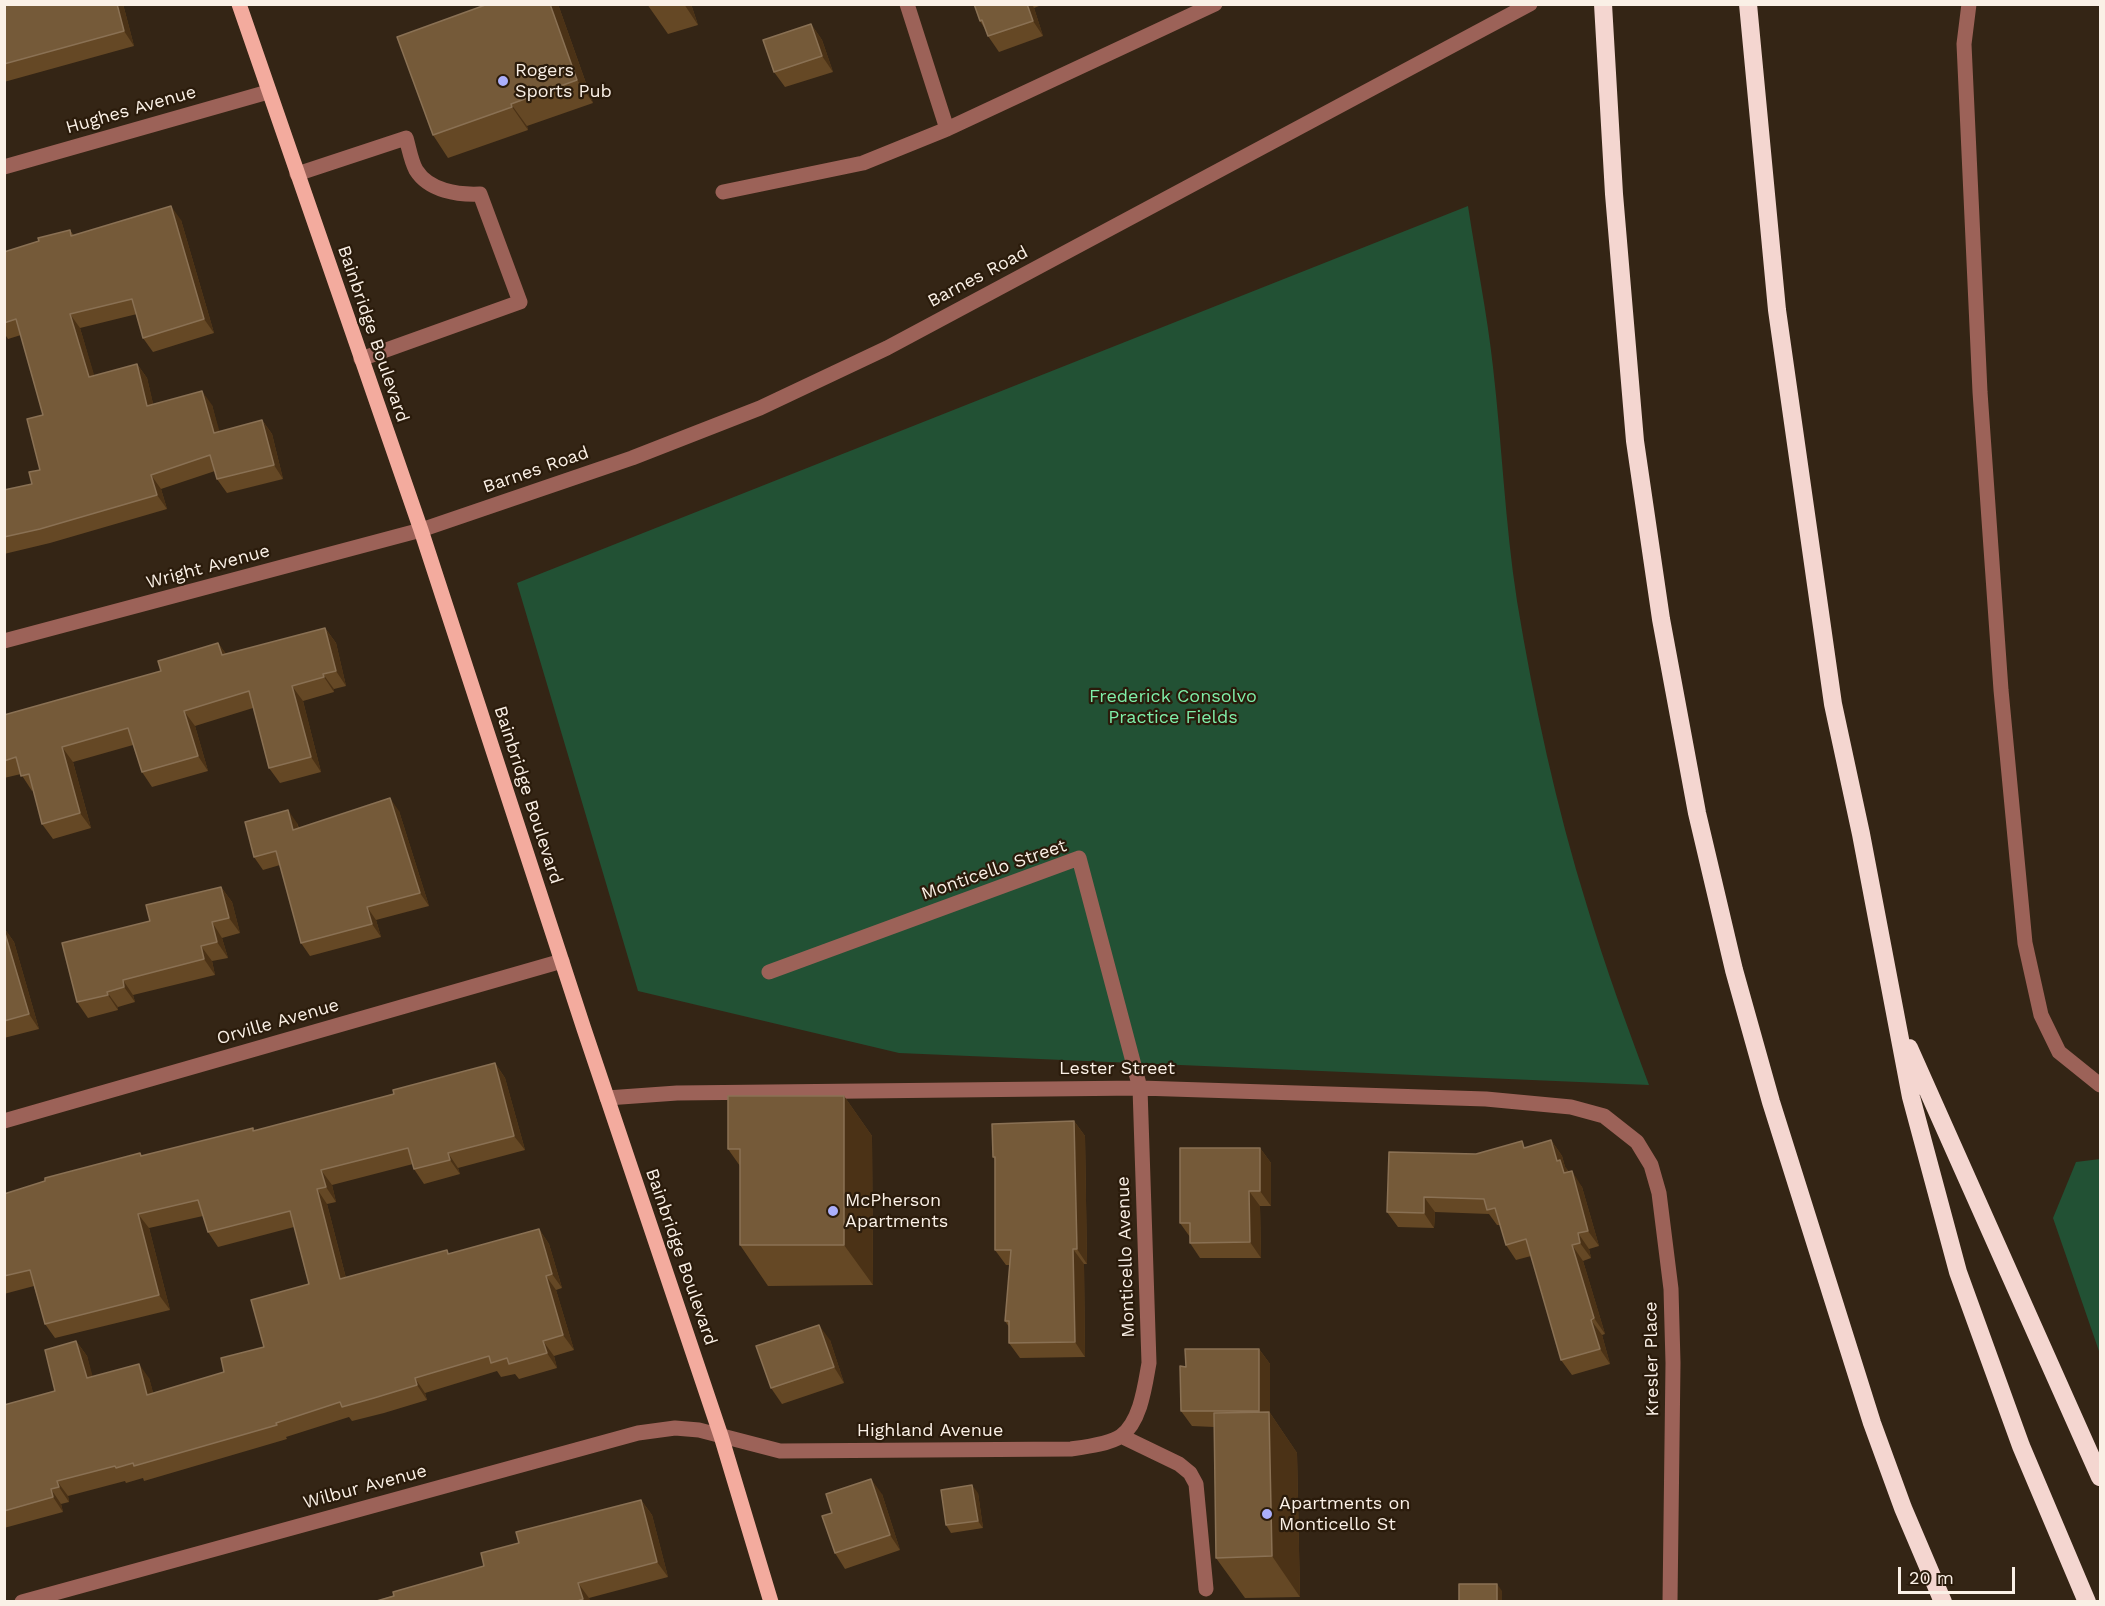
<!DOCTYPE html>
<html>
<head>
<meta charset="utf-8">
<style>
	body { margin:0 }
	#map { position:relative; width:2105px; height:1606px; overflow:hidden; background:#342515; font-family:"Work Sans",sans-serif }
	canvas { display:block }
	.frame { position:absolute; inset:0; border:6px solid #faf0e6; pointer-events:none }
	.scale { position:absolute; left:1898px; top:1567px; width:117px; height:27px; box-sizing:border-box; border:3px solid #faf0e6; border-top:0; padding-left:8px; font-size:18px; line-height:21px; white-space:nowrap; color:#faf0e6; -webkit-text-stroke:4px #2a1b0b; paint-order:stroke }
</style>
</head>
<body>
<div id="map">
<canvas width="2105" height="1606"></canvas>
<div class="frame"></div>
<div class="scale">20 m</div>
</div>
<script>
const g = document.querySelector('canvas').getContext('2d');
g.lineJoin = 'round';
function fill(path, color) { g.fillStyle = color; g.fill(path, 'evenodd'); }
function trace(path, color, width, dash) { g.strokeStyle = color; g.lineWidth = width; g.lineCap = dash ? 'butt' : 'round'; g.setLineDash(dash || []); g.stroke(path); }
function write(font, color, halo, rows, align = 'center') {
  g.font = font + ' "Work Sans",sans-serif'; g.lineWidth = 4.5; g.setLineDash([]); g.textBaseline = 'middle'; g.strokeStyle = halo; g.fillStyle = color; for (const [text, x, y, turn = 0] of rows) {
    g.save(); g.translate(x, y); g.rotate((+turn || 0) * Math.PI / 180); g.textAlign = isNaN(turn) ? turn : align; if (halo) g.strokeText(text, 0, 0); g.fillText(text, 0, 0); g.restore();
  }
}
fill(new Path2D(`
	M1468,206C1476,259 1487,313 1493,367C1502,445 1505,523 1517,601C1534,704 1556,806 1587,906C1605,966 1627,1026 1649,1085L899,1053L638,991L517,583Z
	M2100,1159V1354L2053,1218L2076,1162Z`), '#225134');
trace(new Path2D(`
	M907,4L947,129
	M1969,4L1964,44L1980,392L2001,690L2025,943L2041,1015L2059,1052L2100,1085
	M4,167L268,92
	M297,174L406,138C409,148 411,161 416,170C429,191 458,195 480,194L520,302L361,359
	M723,192L863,163L947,129L1215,4
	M4,641L421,530L632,458L760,408L887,348L1530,4
	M607,1098L677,1093L1140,1088L1486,1099L1571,1107L1604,1116L1637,1142L1651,1165L1659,1193L1671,1289L1673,1363L1670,1602
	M4,1121L562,961
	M1121,1436L1179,1464L1190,1473L1196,1484L1206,1589
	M22,1602L638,1433L675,1428L699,1430L780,1451L1071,1449C1085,1447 1110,1444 1121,1436C1141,1421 1145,1385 1149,1363L1140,1088L1079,858L769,972`), '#9c6258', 15);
trace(new Path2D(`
	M239,4L421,530L584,1029L721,1436L771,1602`), '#f3ab9e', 15);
trace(new Path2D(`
	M1603,4L1614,194L1635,441L1661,619L1697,813L1734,970L1771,1102L1872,1423L1903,1508L1943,1602
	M1748,4L1777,310L1833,704L1861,834L1911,1097L1958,1272L2021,1446L2087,1602
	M1909,1048L2100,1477`), '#f4d6d0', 18);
fill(new Path2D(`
	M4,4H123L134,46L4,82Z
	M488,4H557L559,7L593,103L527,126L528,130L448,158L433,135Z
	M647,4H691L698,25L668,34Z
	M974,4H1044L1034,8L1043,36L999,52L988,36L985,29L980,21Z
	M811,24L822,40L833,72L785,87L774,72Z
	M181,220L214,333L153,352L143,338L137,314L80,328L94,376L137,364L147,378L153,404L212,405L219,432L262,420L272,434L283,479L227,493L217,479L215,471L161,489L167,509L50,543L4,554V490L32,484L40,470L43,415L21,335L8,339L4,333V252L39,241L70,230L74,236Z
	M325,628L336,643L346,686L334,689V692L303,701L321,772L280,783L269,768L253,708L195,726L208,771L152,787L142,772L133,745L73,762L91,828L53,839L42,824L33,790L32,791L21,774L4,778V715L161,671L218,643L226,654Z
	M399,811L429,906L376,920L381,937L310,956L301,943L280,865L263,870L254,857L297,823L299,828Z
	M221,887L232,902L240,933L222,938L228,958L212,961L215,975L133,995L135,1002L118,1007V1010L88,1018L77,1002L150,921Z
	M4,928L14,942L39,1029L4,1038Z
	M495,1063L505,1078L525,1150L458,1168L460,1174L424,1184L414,1169L413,1164L332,1185L336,1202L327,1204L346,1278L447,1250L449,1254L539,1229L549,1244L562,1288L556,1290L574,1350L554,1356L557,1368L519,1379L515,1374L501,1377L497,1371L425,1393L427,1400L384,1413L352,1421L349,1417L286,1437L287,1439L144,1481L143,1478L126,1483L125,1481L68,1496L69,1502L61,1504L63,1512L4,1528V1405L55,1391L76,1341L87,1356L92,1376L149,1378L153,1393L224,1372L264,1347L309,1284L294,1227L218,1247L208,1232L203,1216L149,1228L170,1310L55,1338L45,1324L34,1286L4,1294V1194L142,1156L253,1128L254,1131L394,1094Z
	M844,1096L872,1136L873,1285L768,1286L740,1245V1166L728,1149Z
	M1074,1121L1085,1136L1087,1264H1084L1085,1357L1020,1358L1009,1343V1327L1005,1321L1010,1265H1006L995,1250V1160L993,1157Z
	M1551,1140L1562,1156L1565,1167L1582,1187L1599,1246L1589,1249L1591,1258L1583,1261L1605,1334L1602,1335L1610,1364L1572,1375L1561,1360L1531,1256L1516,1260L1506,1245L1500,1225H1497L1489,1214L1435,1212L1434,1228L1398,1227L1387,1212L1476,1154L1526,1148Z
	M1260,1148L1271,1163V1206H1260L1261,1258H1200L1190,1243V1237L1180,1223Z
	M830,1340L844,1383L782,1404L771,1388Z
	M1259,1349L1270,1364V1413L1297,1453L1300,1597L1245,1598L1216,1558L1214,1427L1192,1426L1181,1411L1186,1367Z
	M978,1493L983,1528L951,1533L946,1525Z
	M882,1494L900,1550L845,1569L835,1553Z
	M641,1500L652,1515L668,1577L589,1598L590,1602H373L484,1566L519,1543Z`), '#654825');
fill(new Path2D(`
	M117,4H123L134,46L124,31Z
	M550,4H557L559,7L593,103L577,80Z
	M684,4H691L698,25Z
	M1027,4H1032L1034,8L1043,36L1033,21Z
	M811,24L822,40L833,72L822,56Z
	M511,104L527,126L528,130L512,107Z
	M171,206L181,220L214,333L204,319Z
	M70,314L80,328L99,391L89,377Z
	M137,364L147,378L157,420L147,406Z
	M202,391L212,405L224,447L214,433Z
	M262,420L272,434L283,479L274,465Z
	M151,475L161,489L167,509L157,495Z
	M325,628L336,643L346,686L336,671Z
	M218,643L229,658L222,655Z
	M323,674L334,689V692L324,677Z
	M292,686L303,701L321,772L311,757Z
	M184,711L195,726L208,771L198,756Z
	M62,747L73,762L91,828L80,813Z
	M390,798L399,811L429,906L420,893Z
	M288,810L297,823L302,843L293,830Z
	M221,887L232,902L240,933L229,918Z
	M367,907L376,920L381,937L372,924Z
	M212,922L222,938L228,958L217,942Z
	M4,928L14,942L39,1029L29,1014Z
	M201,946L212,961L215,975L204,959Z
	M123,980L133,995L135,1002L124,987Z
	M107,992L118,1007V1010L108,995Z
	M495,1063L505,1078L525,1150L514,1136Z
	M844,1096L872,1136L873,1285L844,1245Z
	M1074,1121L1085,1136L1087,1264L1077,1249Z
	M1551,1140L1562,1156L1565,1167L1571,1175L1564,1173L1557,1161Z
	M1260,1148L1271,1163V1206L1260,1191Z
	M448,1153L458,1168L460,1174L450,1160Z
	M321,1170L332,1185L336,1202L326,1187Z
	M1572,1171L1582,1187L1599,1246L1588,1231Z
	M317,1189L327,1204L350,1294L340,1279Z
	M1249,1191L1260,1206L1261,1258L1250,1242Z
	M1424,1197L1435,1212L1434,1228L1424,1213Z
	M138,1214L149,1228L170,1310L159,1295Z
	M539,1229L549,1244L562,1288L552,1274Z
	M1578,1233L1589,1249L1591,1258L1580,1243Z
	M1572,1245L1583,1261L1605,1334L1594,1318Z
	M1073,1249L1084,1264L1085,1357L1075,1342Z
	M546,1276L556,1290L574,1350L563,1335Z
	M1591,1320L1602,1335L1610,1364L1600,1349Z
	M819,1325L830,1340L844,1383L834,1367Z
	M76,1341L87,1356L97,1392L87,1378Z
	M543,1341L554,1356L557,1368L547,1353Z
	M1259,1349L1270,1364V1413L1297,1453L1300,1597L1272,1556L1269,1427L1259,1411Z
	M139,1364L149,1378L158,1409L147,1395Z
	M415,1378L425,1393L427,1400L417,1385Z
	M871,1479L882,1494L900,1550L890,1535Z
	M57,1481L68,1496L69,1502L59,1487Z
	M972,1485L978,1493L983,1528L978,1521Z
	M51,1489L61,1504L63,1512L53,1497Z
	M641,1500L652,1515L668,1577L657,1562Z
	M578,1583L589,1598L590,1602H584L583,1599Z
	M1497,1584L1502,1591V1602H1497Z`), '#4b3216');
const building = new Path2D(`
	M4,4H117L124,31L4,64Z
	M488,4H550L577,80L511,104L512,107L433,135L397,37Z
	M974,4H1027L1033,21L988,36L982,20L980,21Z
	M811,24L822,56L774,72L763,40Z
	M171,206L204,319L143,338L132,299L70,314L89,377L137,364L147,406L202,391L214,433L262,420L274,465L217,479L210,455L151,475L157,495L40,529L4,537V490L32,484L29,472L40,470L27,419L43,415L16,319L4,323V252L39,241L38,238L70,230L71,236Z
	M325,628L336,671L323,674L324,677L292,686L311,757L269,768L249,691L184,711L198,756L142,772L128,728L62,747L80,813L42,824L29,774L21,776L16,757L4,761V715L161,671L158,661L218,643L222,655Z
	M390,798L420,893L367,907L372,924L301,943L276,851L254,857L245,822L288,810L293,830Z
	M221,887L229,918L212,922L217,942L201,946L204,959L123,980L124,987L107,992L108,995L77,1002L62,943L150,921L146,905Z
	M4,930L29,1014L4,1021Z
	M495,1063L514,1136L448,1153L450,1160L414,1169L408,1148L321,1170L326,1187L317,1189L340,1279L447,1250L448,1254L539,1229L552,1274L546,1276L563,1335L543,1341L547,1353L509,1364L507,1358L491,1363L489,1356L415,1378L417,1385L374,1398L342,1407L340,1402L276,1423L277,1425L134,1466L133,1463L116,1468L115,1466L57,1481L59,1487L51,1489L53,1497L4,1511V1405L55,1391L45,1350L76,1341L87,1378L139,1364L147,1395L224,1372L221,1358L264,1347L251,1300L309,1284L290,1211L208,1232L198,1200L138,1214L159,1295L45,1324L30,1270L4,1276V1194L45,1181V1178L140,1153L141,1156L253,1128V1131L394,1094L393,1090Z
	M728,1096H844V1245H740V1149H728Z
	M1074,1121L1077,1249H1073L1075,1342L1009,1343V1321H1005L1011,1250H995V1157H993L992,1124Z
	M1551,1140L1557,1161L1560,1160L1564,1173L1572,1171L1588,1231L1578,1233L1580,1243L1572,1245L1594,1318L1591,1320L1600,1349L1561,1360L1526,1239L1506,1245L1495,1208L1487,1210L1484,1199L1424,1197V1213L1387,1212L1389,1152L1476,1154L1522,1141L1524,1148Z
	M1180,1148H1260V1191H1249L1250,1242L1190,1243V1223H1180Z
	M819,1325L834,1367L771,1388L756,1346Z
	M1185,1349H1259V1411H1181L1180,1366L1186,1367Z
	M1269,1412L1272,1556L1216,1558L1214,1413Z
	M871,1479L890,1535L835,1553L822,1516L832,1513L826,1494Z
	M972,1485L978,1521L946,1525L941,1490Z
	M641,1500L657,1562L578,1583L583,1599L575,1602H373L394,1596L393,1592L484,1566L481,1553L519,1543L516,1532Z
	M1459,1584H1497V1602H1459Z`);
fill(building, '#755a39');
trace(building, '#8a7154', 1.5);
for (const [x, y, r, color] of [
	[503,81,6,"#abaffb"],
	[833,1211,6,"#abaffb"],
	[1267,1514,6,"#abaffb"]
]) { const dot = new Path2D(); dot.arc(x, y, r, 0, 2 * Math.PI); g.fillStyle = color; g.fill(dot); trace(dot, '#2a1b0b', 2); }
write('18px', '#faf0e6', '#2a1b0b', [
	["Rogers",515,71],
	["Sports Pub",515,92],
	["McPherson",845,1201],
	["Apartments",845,1222],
	["Apartments on",1279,1504],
	["Monticello St",1279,1525]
], 'left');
write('18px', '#faf0e6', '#2a1b0b', [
	["Hughes Avenue",131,110,-16],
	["Barnes Road",978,277,-28],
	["Bainbridge Boulevard",373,334,71],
	["Barnes Road",536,470,-19],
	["Wright Avenue",208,567,-15],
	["Bainbridge Boulevard",528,795,72],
	["Monticello Street",994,870,-19],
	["Orville Avenue",278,1022,-16],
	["Lester Street",1117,1069],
	["Bainbridge Boulevard",681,1257,71],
	["Monticello Avenue",1126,1257,-92],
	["Kresler Place",1652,1359,-91],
	["Highland Avenue",930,1431],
	["Wilbur Avenue",365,1487,-15]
]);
write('18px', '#7fefa9', '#2a1b0b', [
	["Frederick Consolvo",1173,697],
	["Practice Fields",1173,718]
]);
</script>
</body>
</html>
